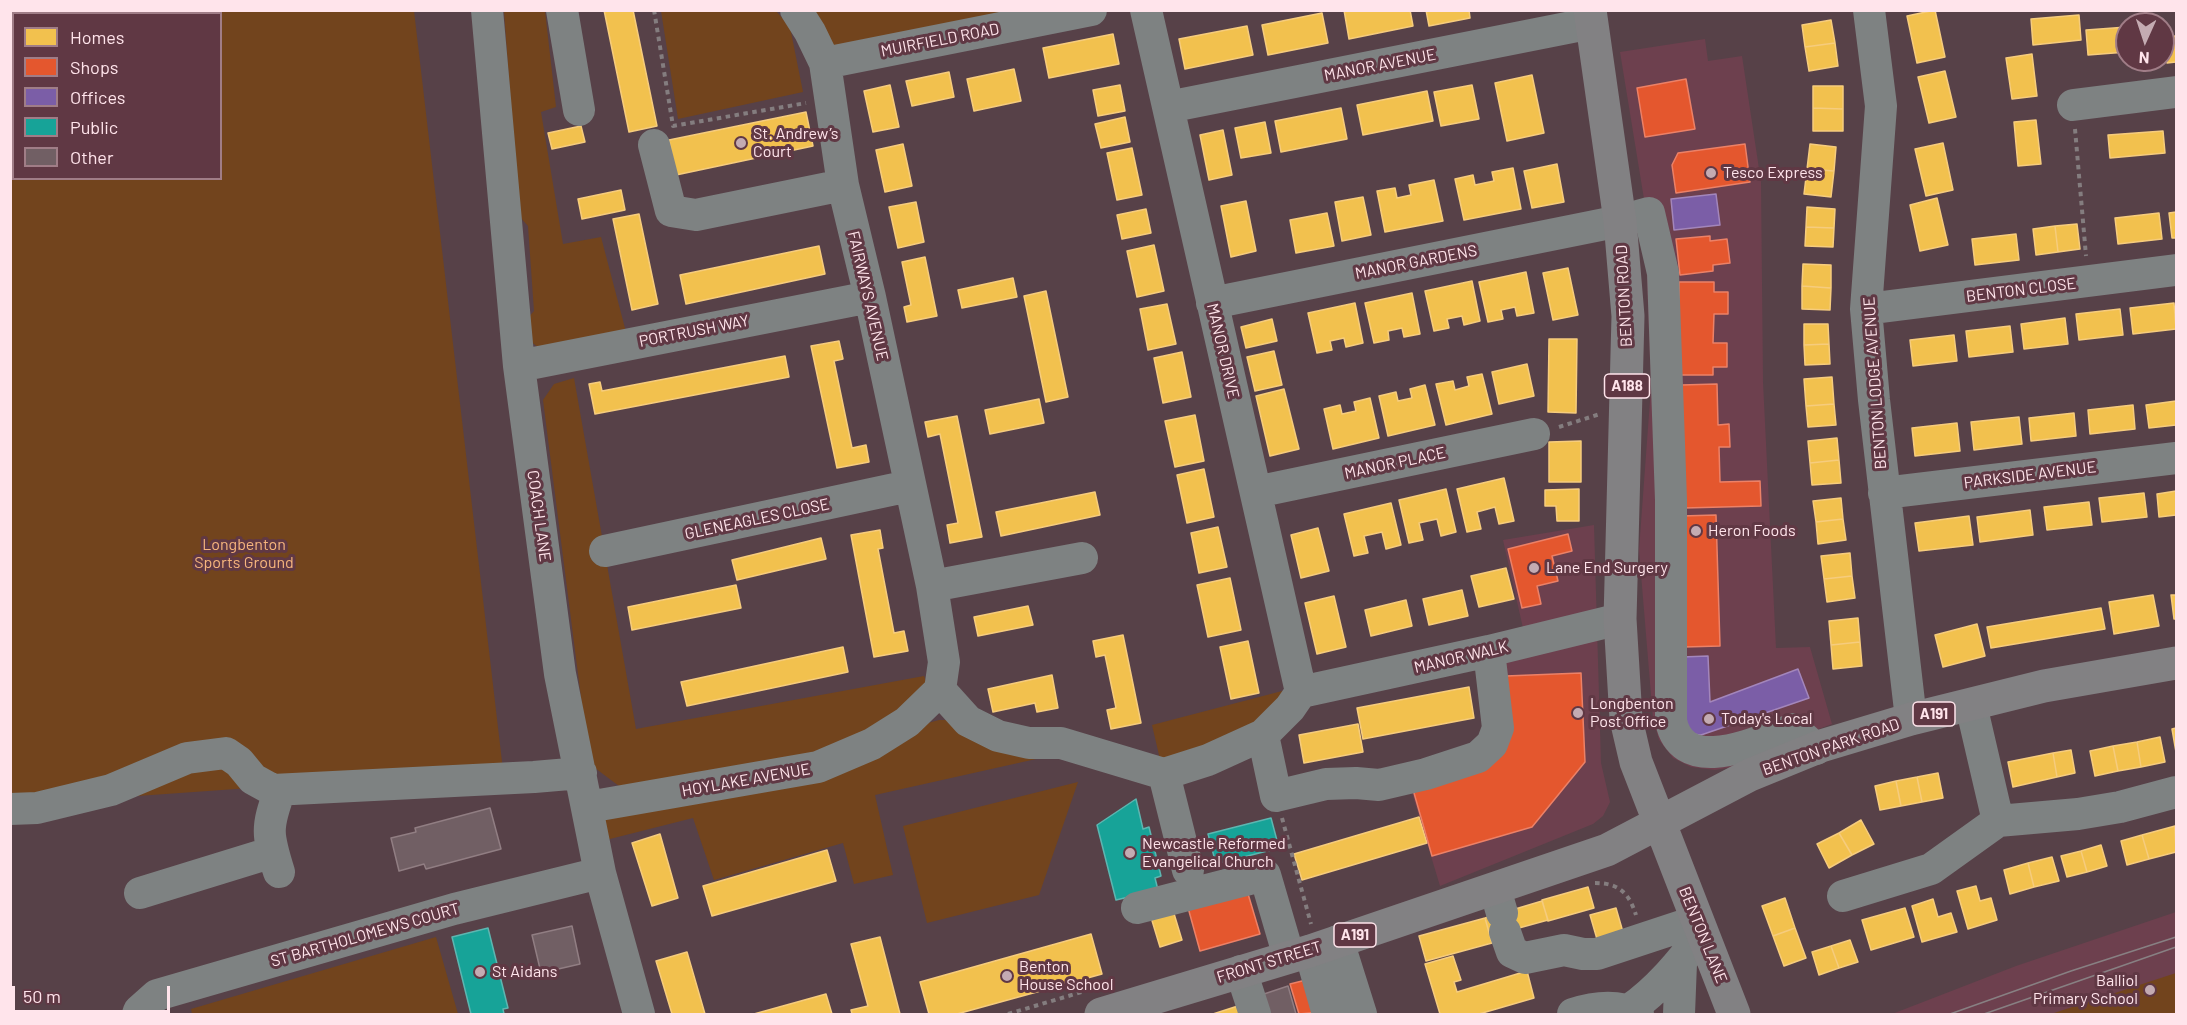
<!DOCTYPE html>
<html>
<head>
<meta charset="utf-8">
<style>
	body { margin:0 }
	#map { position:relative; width:2187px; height:1025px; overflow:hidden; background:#574148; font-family:Barlow,sans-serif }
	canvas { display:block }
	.frame { position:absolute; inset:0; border:12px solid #ffe4eb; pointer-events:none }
	.legend { position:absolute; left:12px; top:12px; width:210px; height:168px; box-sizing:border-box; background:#603844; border:2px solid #a07d87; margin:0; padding:8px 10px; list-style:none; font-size:18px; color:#ffe4eb }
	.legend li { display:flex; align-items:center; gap:12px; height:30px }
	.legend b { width:30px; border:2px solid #a07d87 }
	.north { position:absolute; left:2115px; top:12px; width:60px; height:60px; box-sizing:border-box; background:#603844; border:2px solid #a07d87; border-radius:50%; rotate:183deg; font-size:16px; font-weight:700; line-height:24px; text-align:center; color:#ffe4eb }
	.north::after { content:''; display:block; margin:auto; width:21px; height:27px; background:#c4abb2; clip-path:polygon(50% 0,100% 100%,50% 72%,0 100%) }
	.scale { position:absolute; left:12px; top:986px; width:158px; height:27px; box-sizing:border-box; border:3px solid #ffe4eb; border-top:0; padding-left:8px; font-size:18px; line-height:21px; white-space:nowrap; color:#ffe4eb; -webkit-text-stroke:4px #603844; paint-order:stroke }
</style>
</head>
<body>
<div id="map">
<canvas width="2187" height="1025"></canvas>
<div class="frame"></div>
<ul class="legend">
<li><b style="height:16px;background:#f2c14e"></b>Homes</li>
<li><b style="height:16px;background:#e4572e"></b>Shops</li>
<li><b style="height:16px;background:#7b5ea7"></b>Offices</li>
<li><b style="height:16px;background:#17a398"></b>Public</li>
<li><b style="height:16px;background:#715f64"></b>Other</li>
</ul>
<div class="north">N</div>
<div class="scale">50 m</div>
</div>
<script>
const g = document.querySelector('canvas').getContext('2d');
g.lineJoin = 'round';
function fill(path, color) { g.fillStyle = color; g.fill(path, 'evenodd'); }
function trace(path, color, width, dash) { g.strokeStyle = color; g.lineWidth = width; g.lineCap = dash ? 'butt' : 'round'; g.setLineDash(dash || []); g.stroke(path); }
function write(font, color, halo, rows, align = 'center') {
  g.font = font + ' Barlow,sans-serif'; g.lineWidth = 6; g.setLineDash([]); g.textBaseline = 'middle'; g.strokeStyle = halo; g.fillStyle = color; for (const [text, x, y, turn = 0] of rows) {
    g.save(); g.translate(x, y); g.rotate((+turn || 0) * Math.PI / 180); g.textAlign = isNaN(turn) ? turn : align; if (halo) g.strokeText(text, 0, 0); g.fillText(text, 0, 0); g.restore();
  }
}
fill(new Path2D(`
	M1705,39L1708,61L1742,56L1761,182L1763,382L1776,648L1810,647L1832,724L1777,745L1739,766L1715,770L1691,767L1673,758L1659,740L1653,719L1639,550L1651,387L1644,199L1620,52Z
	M1594,525L1601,763L1610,802L1603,816L1593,824L1440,886L1409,783L1488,758L1501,658L1523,628L1503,540Z
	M2176,912V1014H1892L2016,966Z`), '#6d404e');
fill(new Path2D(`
	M11,11H414L503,770L11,805ZM14,14H220V178H14Z
	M504,11H545L556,107L541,112L563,244L601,237L626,332L538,347L530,341L527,319L534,311L528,226L519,216Z
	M661,11H776L790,27L803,92L678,119Z
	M796,11H1015L825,63Z
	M574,378L636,729L924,676L929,689L880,725L812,757L673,784L619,786L595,768L588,752L543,400L554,384Z
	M1286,690L1276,714L1162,768L1152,725Z
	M939,720H948L1045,757L875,795L893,875L854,884L843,843L714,880L693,818L602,841L604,821L612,809Z
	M1078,782L1039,895L927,923L903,826Z
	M436,937L458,1014H192L191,1009Z
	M2176,973V1014H2051Z`), '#72441d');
const homes = new Path2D(`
	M604,10H633L657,126L629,132Z
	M1344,10H1410L1413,26L1349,39Z
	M1426,10H1469L1470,18L1429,26Z
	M1935,10L1945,57L1917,63L1907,16Z
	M1322,13L1328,43L1268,55L1262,25Z
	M2079,15L2081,40L2033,45L2031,19Z
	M1831,20L1835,43L1805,47L1802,25Z
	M1247,26L1253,55L1185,69L1179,39Z
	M2127,27V52L2088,55L2086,30Z
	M1113,34L1119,64L1049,78L1043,48Z
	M2176,36V62L2167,63L2165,37Z
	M1835,43L1838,66L1809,71L1805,47Z
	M2032,54L2037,96L2012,99L2006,58Z
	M1014,69L1021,101L974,111L967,79Z
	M1945,71L1956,117L1929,123L1918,77Z
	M949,72L954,97L912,106L906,81Z
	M1532,75L1544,133L1507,141L1495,83Z
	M890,85L899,127L873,132L864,91Z
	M1120,85L1125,111L1098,116L1093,90Z
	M1472,85L1479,119L1441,126L1434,92Z
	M1813,86H1843V109L1813,108Z
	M1427,91L1433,121L1363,135L1357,105Z
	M1341,108L1347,139L1281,152L1275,121Z
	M1813,108L1843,109V131H1813Z
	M806,112L813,146L676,175L669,140Z
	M1125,117L1130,142L1101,148L1095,124Z
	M2036,120L2041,164L2018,166L2014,122Z
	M1265,122L1271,153L1241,158L1235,128Z
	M581,126L585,142L552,149L548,133Z
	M1223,130L1232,175L1209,180L1200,135Z
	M2163,131L2165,153L2110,158L2108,135Z
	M1943,143L1953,190L1926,196L1915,149Z
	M903,144L912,186L885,192L876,150Z
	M1810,144L1836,147L1834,171L1807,169Z
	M1132,148L1142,195L1117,200L1107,153Z
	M1557,164L1564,202L1532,208L1524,171Z
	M1513,168L1521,209L1464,220L1455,179L1473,175L1475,185L1494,181L1492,172Z
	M1807,169L1834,171L1831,197L1804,194Z
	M1434,180L1443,221L1385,232L1377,191L1395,188L1397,198L1411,195L1409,185Z
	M621,190L625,210L582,219L578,199Z
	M1363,197L1371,235L1342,241L1335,202Z
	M1937,198L1948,245L1920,251L1910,205Z
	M1246,201L1256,251L1231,257L1221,206Z
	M916,202L924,242L898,248L889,207Z
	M1807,207L1835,209L1834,228L1806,227Z
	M1146,209L1151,233L1122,239L1117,215Z
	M2176,212V238H2172L2169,213Z
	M1327,213L1334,246L1296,253L1290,220Z
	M2159,213L2162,239L2118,244L2115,218Z
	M639,214L658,304L632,310L613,219Z
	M2077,224L2080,249L2058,252L2055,226Z
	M2055,226L2058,252L2036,255L2033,229Z
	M1806,227L1834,228L1833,247L1805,246Z
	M2016,234L2019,260L1975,265L1972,239Z
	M1154,245L1164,291L1137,297L1127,251Z
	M819,246L825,274L686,304L680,275Z
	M925,257L937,316L907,322L904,307L911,305L902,262Z
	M1803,264L1831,265V288L1802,286Z
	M1568,268L1578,315L1553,320L1543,273Z
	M1526,272L1534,313L1517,316L1515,307L1501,310L1503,319L1488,322L1479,282Z
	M1013,278L1017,297L962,308L958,290Z
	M1472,281L1480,321L1464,325L1462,316L1447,319L1449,328L1434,331L1425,291Z
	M1802,286L1831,288L1830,310L1802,309Z
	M1046,291L1068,397L1046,402L1024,296Z
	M1412,293L1420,334L1404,337L1402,328L1388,331L1389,340L1374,343L1365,303Z
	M1355,303L1363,343L1346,347L1344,338L1330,341L1332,350L1317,353L1308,313Z
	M2174,303L2176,329L2133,334L2130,308Z
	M1167,304L1176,344L1148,350L1140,309Z
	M2120,309L2123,335L2079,340L2076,314Z
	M2065,318L2068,344L2024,349L2021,324Z
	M1272,319L1277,341L1246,348L1241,327Z
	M1804,324H1828L1829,344L1804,345Z
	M2010,326L2013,352L1969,357L1966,331Z
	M1954,335L1957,361L1913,366L1910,340Z
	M1549,339H1577L1576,413L1548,412Z
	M839,341L843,359L834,361L852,448L866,445L869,462L837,468L811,346Z
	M1829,344L1830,364L1805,365L1804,345Z
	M1274,351L1282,385L1255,391L1247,357Z
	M1182,352L1191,397L1163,403L1154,358Z
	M785,356L789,377L595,414L589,384L600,382L602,391Z
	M1527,364L1534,396L1499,404L1492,372Z
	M1482,374L1492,414L1446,425L1436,384L1453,381L1455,390L1469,386L1467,377Z
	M1832,377L1834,404L1806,406L1804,379Z
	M1425,385L1435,425L1388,436L1379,396L1396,392L1398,401L1412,398L1410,389Z
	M1284,389L1299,449L1270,456L1256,396Z
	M1370,398L1379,438L1333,449L1324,409L1340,405L1342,414L1356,411L1354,402Z
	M1039,399L1044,423L990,434L985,410Z
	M2176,401V425L2149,428L2146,405Z
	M1834,404L1836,425L1808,427L1806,406Z
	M2133,405L2135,429L2090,434L2088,410Z
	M2074,413L2076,436L2031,441L2029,418Z
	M1195,415L1204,461L1175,467L1165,421Z
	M957,416L982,537L950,543L947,525L958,523L940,434L928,437L925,422Z
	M2019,417L2022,444L1974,450L1971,422Z
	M1957,423L1960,451L1915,456L1912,428Z
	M1837,438L1839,460L1810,463L1808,441Z
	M1581,441V482H1549V442Z
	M1839,460L1841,483L1812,485L1810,463Z
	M1204,469L1214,517L1187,523L1177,475Z
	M1504,478L1514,521L1499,524L1495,507L1477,512L1481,529L1467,532L1457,489Z
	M1446,489L1456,532L1441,536L1437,519L1419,523L1423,540L1409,543L1399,500Z
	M1579,489V521H1557L1556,506H1545V490Z
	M2176,491V515L2159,517L2157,494Z
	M1095,492L1100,515L1001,536L996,512Z
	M2144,493L2147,517L2102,522L2099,498Z
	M1841,498L1843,519L1816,522L1813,501Z
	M2089,502L2092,525L2047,530L2044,507Z
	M1391,503L1401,545L1386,549L1382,532L1364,536L1368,553L1354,556L1344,514Z
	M2030,510L2033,535L1980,542L1977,517Z
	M1969,516L1973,545L1919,551L1915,523Z
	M1843,519L1846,540L1818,544L1816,522Z
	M1218,527L1227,567L1199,573L1191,533Z
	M1318,528L1329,571L1301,578L1291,535Z
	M880,530L883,548L878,549L894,633L904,631L908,651L874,657L851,535Z
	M821,538L826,559L737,580L732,560Z
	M1850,553L1852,576L1824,579L1821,556Z
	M1506,568L1514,599L1479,607L1471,576Z
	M1852,576L1855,598L1827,602L1824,579Z
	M1230,578L1241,630L1208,637L1197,585Z
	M736,585L741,608L632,630L628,607Z
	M1462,590L1468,616L1429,625L1423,599Z
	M2153,595L2159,626L2114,634L2109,602Z
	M2171,595H2176V619H2174Z
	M1334,596L1346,647L1317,654L1305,603Z
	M1406,600L1412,626L1371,636L1365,610Z
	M1028,606L1033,625L978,636L974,617Z
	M2101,608L2105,629L1991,648L1987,627Z
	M1858,618L1860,642L1831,645L1829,621Z
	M1977,624L1985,656L1943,667L1935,635Z
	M1123,635L1141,723L1111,729L1107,710L1116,708L1105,655L1096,657L1093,641Z
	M1248,641L1259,693L1231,699L1220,647Z
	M1860,642L1862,666L1833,669L1831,645Z
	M843,647L848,672L687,706L681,682Z
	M1052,675L1058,708L1037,712L1035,703L993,712L988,689Z
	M1469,687L1474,718L1363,739L1357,708Z
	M1358,724L1363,752L1304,763L1299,735Z
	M2176,728V752L2172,729Z
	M2160,737L2165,762L2141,767L2137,742Z
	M2137,742L2141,767L2118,771L2113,746Z
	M2113,746L2118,771L2095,776L2090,751Z
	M2071,750L2075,773L2057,777L2053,753Z
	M2053,753L2057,777L2013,787L2008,762Z
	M1938,773L1943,798L1922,802L1917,777Z
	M1917,777L1922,802L1901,806L1896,781Z
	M1896,781L1901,806L1880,810L1875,786Z
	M1419,817L1427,843L1302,880L1294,854Z
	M1861,820L1874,844L1852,855L1839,833Z
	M2175,826L2176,852L2149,859L2142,835Z
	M1839,833L1852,855L1829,868L1817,844Z
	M660,834L678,898L652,906L632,843Z
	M2142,835L2149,859L2127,865L2121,841Z
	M2101,845L2107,866L2087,872L2081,851Z
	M827,850L836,881L712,916L703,886Z
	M2081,851L2087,872L2067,877L2061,856Z
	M2052,857L2059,881L2034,887L2028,863Z
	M2028,863L2034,887L2010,894L2004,870Z
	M1976,886L1980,901L1991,898L1997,920L1968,929L1957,891Z
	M1588,887L1594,908L1548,921L1542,900Z
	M1785,898L1795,928L1773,936L1762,906Z
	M1933,899L1938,917L1951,913L1957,932L1922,942L1912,906Z
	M1542,901L1548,920L1490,936L1485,918Z
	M1172,907L1182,940L1160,947L1150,914Z
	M1616,908L1625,939L1599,946L1590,915Z
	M1905,908L1914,937L1871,950L1862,920Z
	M1485,918L1492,943L1426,961L1419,936Z
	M1795,928L1806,958L1784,966L1773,936Z
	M1091,934L1102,974L957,1014H929L920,982Z
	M880,937L900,1014H852L851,1010L868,1006L851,944Z
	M1850,940L1858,962L1839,968L1831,946Z
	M1831,946L1839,968L1819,975L1812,952Z
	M687,952L705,1014H672L656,961Z
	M1453,956L1461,980L1454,982L1457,992L1527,971L1534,998L1479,1014H1440L1425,964Z
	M826,994L832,1014H754Z
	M1244,1004L1247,1014H1213Z`);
fill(homes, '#f2c14e');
trace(homes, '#f6cc7d', 1.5);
const shops = new Path2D(`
	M1686,79L1695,129L1645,137L1637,88Z
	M1745,144L1750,182L1676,193L1672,165L1678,153Z
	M1710,236V241L1727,239L1730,263L1713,265V271L1680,275L1676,239Z
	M1679,282H1714V292H1728V314H1714L1713,343H1727V367H1713V375H1679Z
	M1717,384L1718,425L1729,424L1730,447H1719L1720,482L1760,481L1761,506L1684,508L1681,385Z
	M1716,515L1720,646L1684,647L1681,516Z
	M1568,534L1572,551L1552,556L1558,581L1537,586L1541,604L1522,608L1508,549Z
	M1581,673L1585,762L1532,827L1432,856L1412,786L1508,741L1506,676Z
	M1246,887L1260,934L1200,951L1187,904Z
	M1310,979L1320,1012L1299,1014L1290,984Z`);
fill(shops, '#e4572e');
trace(shops, '#ec8167', 1.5);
const offices = new Path2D(`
	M1716,194L1720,225L1674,230L1671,199Z
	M1708,656L1710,702L1798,669L1809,698L1701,735L1691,734L1684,721L1682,657Z`);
fill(offices, '#7b5ea7');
trace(offices, '#a386bb', 1.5);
const public = new Path2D(`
	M1136,799L1143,829L1149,827L1161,876L1155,878L1158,890L1116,900L1097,825Z
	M1271,818L1279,848L1216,864L1208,834Z
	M488,928L508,1008L503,1009L504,1014H471L452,937Z`);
fill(public, '#17a398');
trace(public, '#5db6b1', 1.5);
const building = new Path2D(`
	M490,808L501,849L426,869L424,864L399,871L391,838L416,832L415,828Z
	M572,926L580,964L541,973L532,935Z
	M1288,986L1296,1014H1260L1255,997Z`);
fill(building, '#715f64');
trace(building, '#917e83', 1.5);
trace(new Path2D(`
	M654,10L673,126L806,103
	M2075,129L2086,256
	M1559,427L1600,414
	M1282,818L1311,924
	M1595,883C1619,883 1629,893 1636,915
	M1008,1014L1085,991`), '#847d7f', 4, [4.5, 4.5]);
trace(new Path2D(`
	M487,10L519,366L560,674L600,873L639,1014
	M562,10L579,110
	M796,10L810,32L825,63L843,185L870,297L932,586L944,662L940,690
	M1146,10L1301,692
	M1869,10L1881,106L1866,309L1874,400L1911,719
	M825,63L1091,10
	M2073,105L2176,92
	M1168,107L1592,23
	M654,145L671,211L696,215L843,185
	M1212,303L1620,221L1649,213L1663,273L1671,500V721C1683,779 1760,740 1794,729L1816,749
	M1866,309L2176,270
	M519,366L870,297
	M1256,492L1534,434
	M1884,493L2176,458
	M605,551L909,486
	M932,586L1082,558
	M1301,692L1489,651L1620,619
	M1971,705L1998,821
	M1263,735L1276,796L1326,784L1356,783L1379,785L1426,774L1478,757L1492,744L1498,728L1489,651
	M1164,774L1188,870
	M588,807L818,767L872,744L907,722L940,690L968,721L998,736L1029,743H1061L1164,774L1208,760L1263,735L1290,708L1301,692
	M10,809L37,808L111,790L187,758L226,753L239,762L253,779L273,790L534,777L581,773
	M279,872C267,834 266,828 280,790
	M1495,889L1502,913
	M140,893L273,852
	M1843,896L1931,869L1998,821L2078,814L2120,807L2176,792
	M1137,908L1265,875L1289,957
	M1505,932L1512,952L1525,958L1564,950L1583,954H1597L1697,921
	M1338,941L1361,1014
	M1310,951L1328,1014
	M1241,971L1255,1014
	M1629,1010C1658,990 1681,962 1702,934
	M138,1014L139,1011L157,995L454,909L600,873
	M1573,1014C1594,1007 1618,1005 1638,1014
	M1679,1014L1681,963`), '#7e8282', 32);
trace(new Path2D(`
	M1590,10L1620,221L1628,316L1620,619L1626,719L1636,762L1734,1014
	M1101,1014L1310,951L1607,850L1750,775L1821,746L1911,719L2044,686L2176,663`), '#828183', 33);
trace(new Path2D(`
	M1950,1014L2071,971L2176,937
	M1984,1014L2176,947`), '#888083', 1.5);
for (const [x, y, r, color] of [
	[741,143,6,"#c4abb2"],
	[1711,173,6,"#c4abb2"],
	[1696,531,6,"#c4abb2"],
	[1534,568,6,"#c4abb2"],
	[1578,713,6,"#c4abb2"],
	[1709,719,6,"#c4abb2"],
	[1130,853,6,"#c4abb2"],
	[480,972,6,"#c4abb2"],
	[1007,976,6,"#c4abb2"],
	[2150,990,6,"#c4abb2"]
]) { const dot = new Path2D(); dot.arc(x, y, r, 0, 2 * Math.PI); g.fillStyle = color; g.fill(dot); trace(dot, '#603844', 2); }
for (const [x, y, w] of [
	[1627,386,45],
	[1934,714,42],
	[1355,935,42]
]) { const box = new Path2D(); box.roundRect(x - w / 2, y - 12, w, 24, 4.5); g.fillStyle = '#603844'; g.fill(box); trace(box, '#ffe4eb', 1.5); }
write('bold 15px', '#ffe4eb', null, [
	["A188",1627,386],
	["A191",1934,714],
	["A191",1355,935]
]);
write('16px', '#ffe4eb', '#603844', [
	["MUIRFIELD ROAD",940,40,-11],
	["MANOR AVENUE",1380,65,-11],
	["MANOR GARDENS",1416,262,-11],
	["BENTON CLOSE",2021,290,-7],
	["FAIRWAYS AVENUE",868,296,77],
	["BENTON ROAD",1624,296,-93],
	["PORTRUSH WAY",694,331,-11],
	["MANOR DRIVE",1223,351,77],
	["BENTON LODGE AVENUE",1875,383,-94],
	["MANOR PLACE",1395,463,-12],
	["PARKSIDE AVENUE",2030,475,-7],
	["COACH LANE",539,516,82],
	["GLENEAGLES CLOSE",757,519,-12],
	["MANOR WALK",1461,657,-13],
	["BENTON PARK ROAD",1831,747,-19],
	["HOYLAKE AVENUE",746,780,-10],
	["ST BARTHOLOMEWS COURT",365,935,-16],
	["BENTON LANE",1703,935,68],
	["FRONT STREET",1269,962,-17]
]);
write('16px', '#ffe4eb', '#603844', [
	["St. Andrew’s",753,134],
	["Court",753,152],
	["Tesco Express",1723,173],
	["Heron Foods",1708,531],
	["Lane End Surgery",1546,568],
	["Longbenton",1590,704],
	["Post Office",1590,722],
	["Today's Local",1721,719],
	["Newcastle Reformed",1142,844],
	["Evangelical Church",1142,862],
	["Benton",1019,967],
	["House School",1019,985],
	["St Aidans",492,972],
	["Balliol",2138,981,"right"],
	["Primary School",2138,999,"right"]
], 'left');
write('16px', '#f7b57d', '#603844', [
	["Longbenton",244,545],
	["Sports Ground",244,563]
]);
</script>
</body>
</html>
